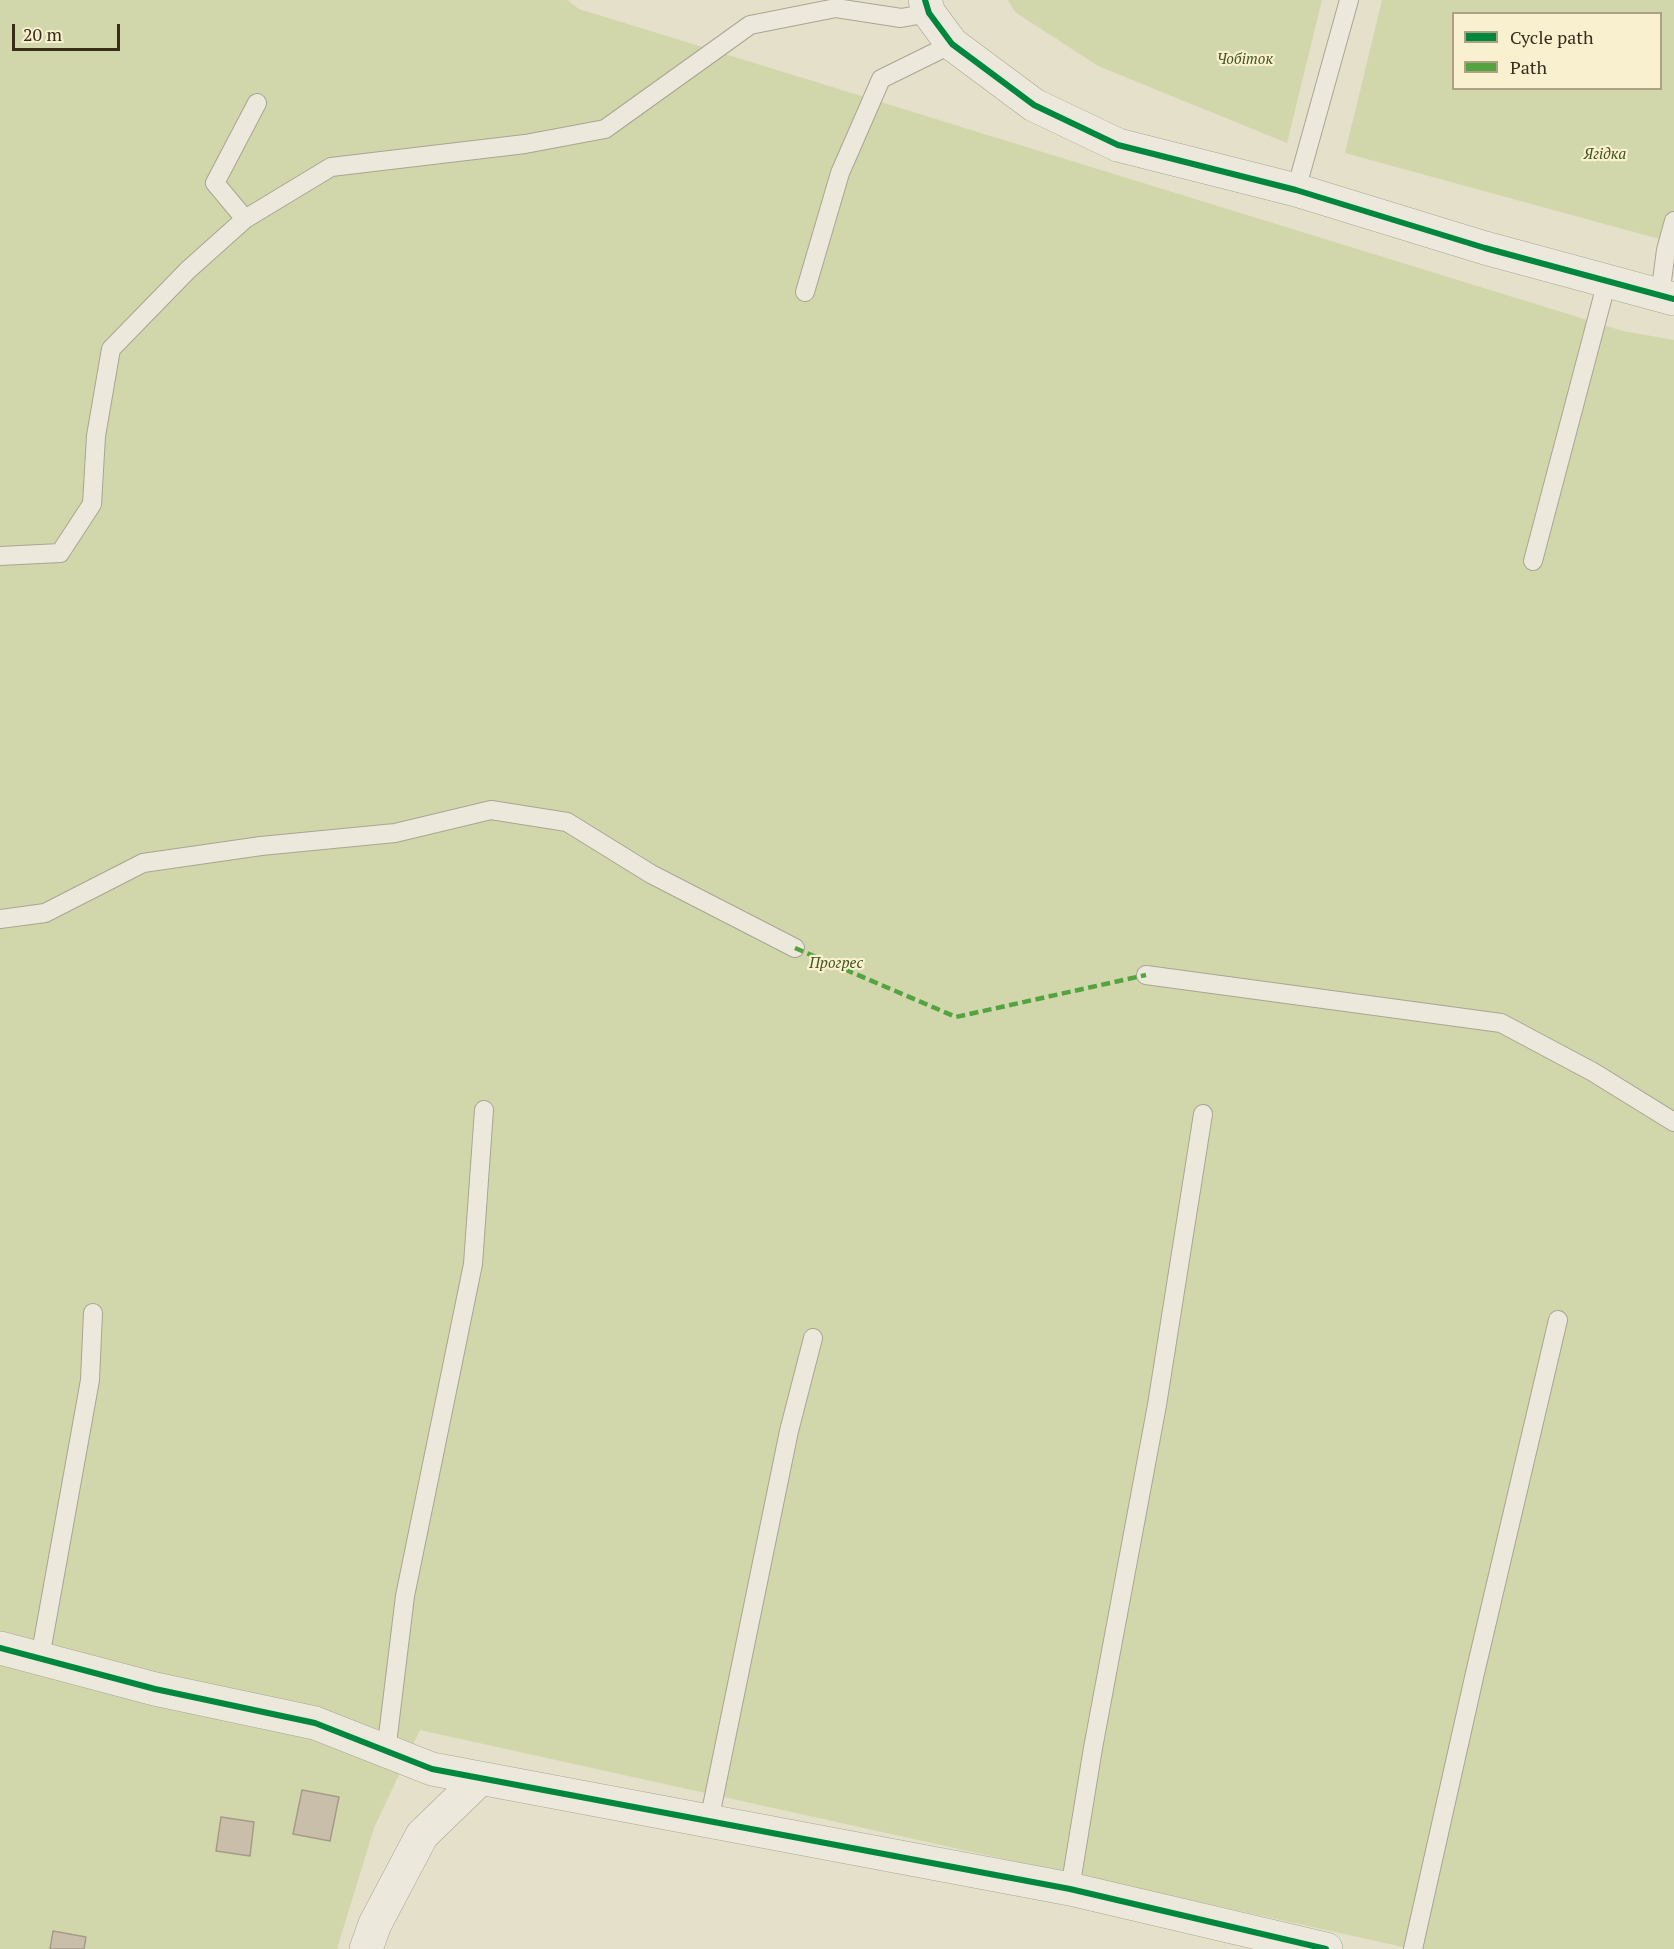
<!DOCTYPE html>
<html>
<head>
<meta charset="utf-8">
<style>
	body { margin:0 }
	#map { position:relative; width:1674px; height:1949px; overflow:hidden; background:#e5e0c9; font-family:"PT Serif",serif }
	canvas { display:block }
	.legend { position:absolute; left:1452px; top:12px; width:210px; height:78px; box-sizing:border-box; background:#f8f0ce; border:2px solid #aba286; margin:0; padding:8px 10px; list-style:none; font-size:18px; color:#382d1b }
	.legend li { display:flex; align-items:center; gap:12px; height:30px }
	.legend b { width:30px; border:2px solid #aba286 }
	.scale { position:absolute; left:12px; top:24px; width:108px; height:27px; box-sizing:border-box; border:3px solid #382d1b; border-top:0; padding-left:8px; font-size:18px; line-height:21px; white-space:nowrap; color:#382d1b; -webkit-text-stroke:4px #f8f0ce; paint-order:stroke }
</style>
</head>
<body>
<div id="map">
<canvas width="1674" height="1949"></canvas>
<ul class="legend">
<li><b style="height:8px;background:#00873e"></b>Cycle path</li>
<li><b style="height:8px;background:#53a440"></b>Path</li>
</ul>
<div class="scale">20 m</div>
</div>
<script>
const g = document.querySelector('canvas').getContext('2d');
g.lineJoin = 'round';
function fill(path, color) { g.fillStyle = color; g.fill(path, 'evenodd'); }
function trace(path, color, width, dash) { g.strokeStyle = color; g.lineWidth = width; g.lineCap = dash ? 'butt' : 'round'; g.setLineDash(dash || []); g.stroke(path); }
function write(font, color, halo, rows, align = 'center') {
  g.font = font + ' "PT Serif",serif'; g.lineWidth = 4.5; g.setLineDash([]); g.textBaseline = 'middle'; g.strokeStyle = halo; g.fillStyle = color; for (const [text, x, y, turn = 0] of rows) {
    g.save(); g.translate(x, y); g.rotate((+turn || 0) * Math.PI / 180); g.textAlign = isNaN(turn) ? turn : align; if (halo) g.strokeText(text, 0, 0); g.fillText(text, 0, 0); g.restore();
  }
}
fill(new Path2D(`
	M0,0H567L579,9L1623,331L1674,340V1949H1412L420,1730L374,1828L337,1949H0Z
	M1008,0H1322L1287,143L1098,66L1015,12Z
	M1382,0H1674V243L1345,153ZM1454,14H1660V88H1454Z`), '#d1d7aa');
const building = new Path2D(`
	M302,1790L339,1797L330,1841L293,1834Z
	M221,1817L254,1822L250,1856L216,1851Z
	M53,1931L86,1937L84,1949H50Z`);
fill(building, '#c9beaa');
trace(building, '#a59b89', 1.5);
const service = new Path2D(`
	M1296,190L1349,0
	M245,219L331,167L525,144L605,129L750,25L836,8L901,18L929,13
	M805,292L840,173L881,79L952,44
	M1660,296L1666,250L1674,221
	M0,556L60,553L92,504L96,436L111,349L188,270L245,219L215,183L257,103
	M1533,561L1607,281
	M0,919L45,913L143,863L261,846L395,833L491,810L567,822L651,874L795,948
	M1146,975L1501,1023L1593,1072L1674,1122
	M40,1658L90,1380L93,1313
	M386,1752L405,1596L473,1264L484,1110
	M709,1821L789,1431L813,1338
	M1070,1889L1093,1748L1157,1405L1203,1114
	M1413,1949L1475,1673L1558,1320`);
const minor = new Path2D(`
	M925,0L929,13L952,44L1034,105L1118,145L1296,190L1485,248L1674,299
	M0,1648L155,1689L315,1723L432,1769L1070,1889L1326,1949
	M366,1949L375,1924L422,1835L480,1779`);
trace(service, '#aaa493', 20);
trace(minor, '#aaa493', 34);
trace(service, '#ece9dc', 18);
trace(minor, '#ece9dc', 33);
trace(new Path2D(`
	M795,948L956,1017L1146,975`), '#53a440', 4.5, [9, 4.5]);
trace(new Path2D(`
	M925,0L929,13L952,44L1034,105L1118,145L1296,190L1485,248L1674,299
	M0,1648L155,1689L315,1723L432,1769L1070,1889L1326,1949`), '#00873e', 6);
write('italic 15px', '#435620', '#f8f0ce', [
	["Чобіток",1245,60],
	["Ягідка",1605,155],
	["Прогрес",836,964]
]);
</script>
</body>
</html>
